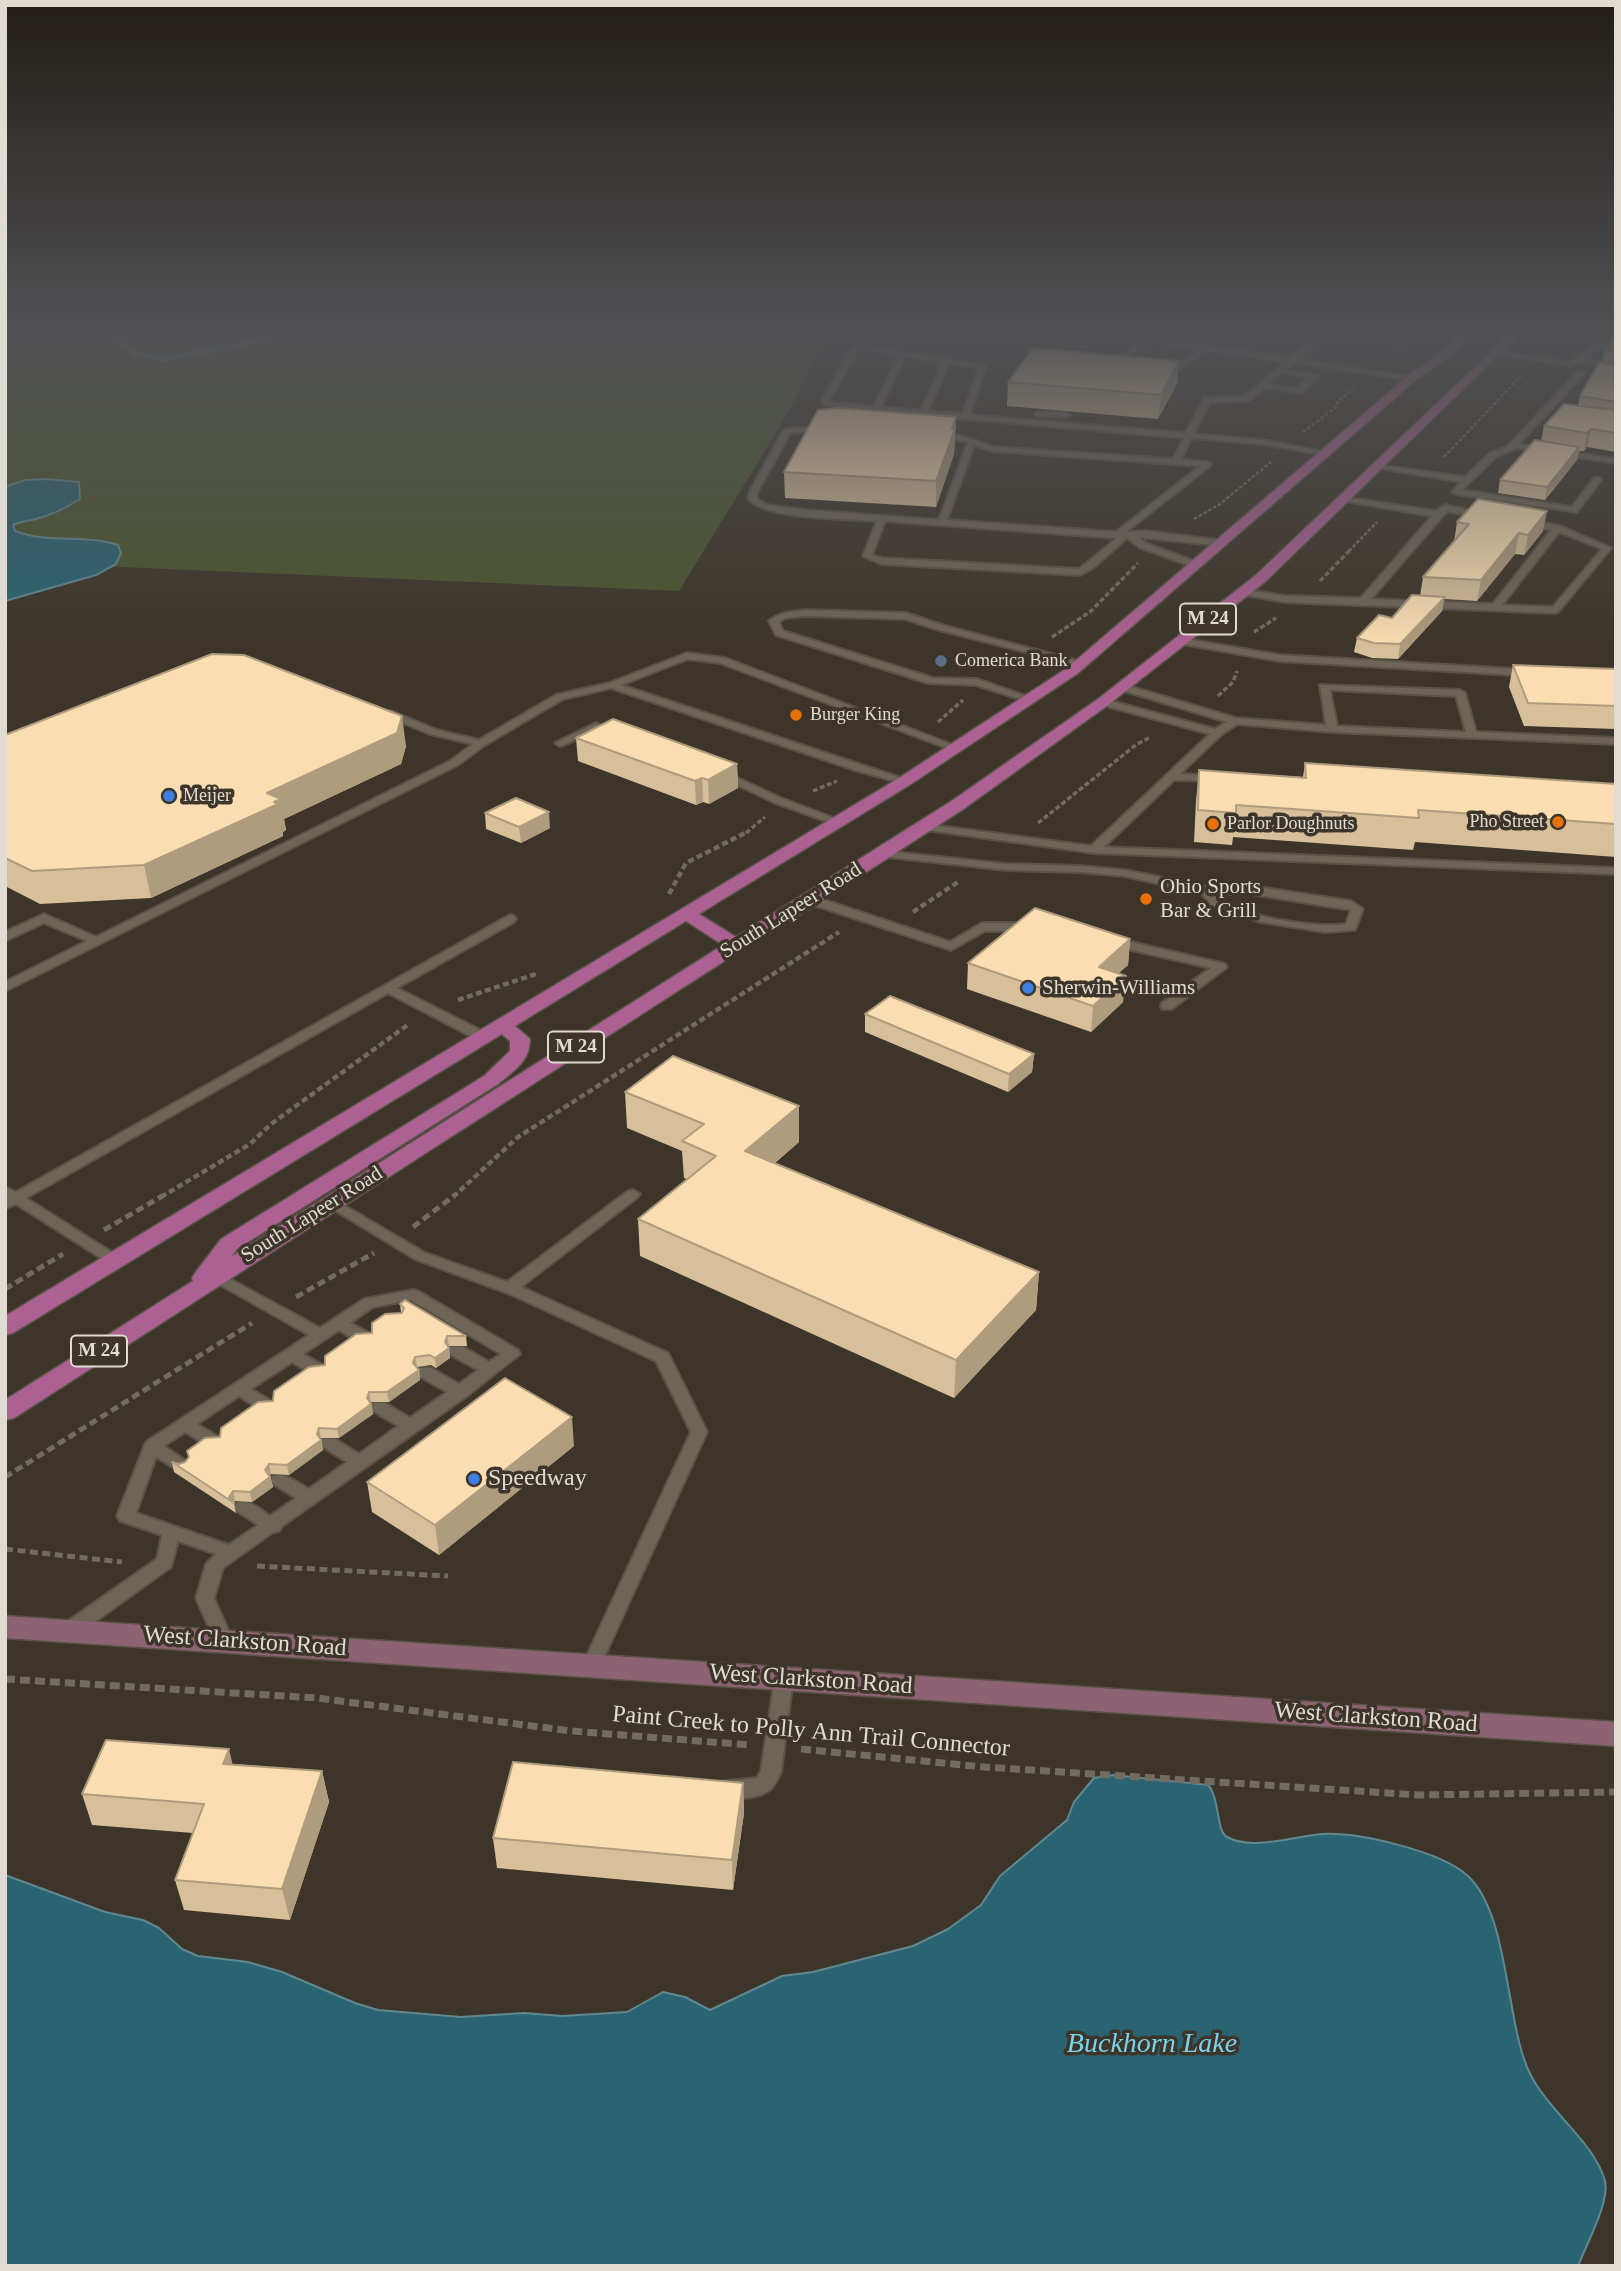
<!DOCTYPE html>
<html>
<head>
<meta charset="utf-8">
<style>
	body { margin:0 }
	#map { position:relative; width:1621px; height:2271px; overflow:hidden; background:#3d3529; font-family:Georgia,serif }
	canvas { display:block }
	.frame { position:absolute; inset:0; border:7px solid #e0dbd3; pointer-events:none }
</style>
</head>
<body>
<div id="map">
<canvas width="1621" height="2271"></canvas>
<div class="frame"></div>
</div>
<script>
const g = document.querySelector('canvas').getContext('2d');
g.lineJoin = 'round';
function fill(path, color) { g.fillStyle = color; g.fill(path, 'evenodd'); }
function trace(path, color, width, dash) { g.strokeStyle = color; g.lineWidth = width; g.lineCap = dash ? 'butt' : 'round'; g.setLineDash(dash || []); g.stroke(path); }
function write(font, color, halo, rows, align = 'center') {
  g.font = font + ' Georgia,serif'; g.lineWidth = 7; g.setLineDash([]); g.textBaseline = 'middle'; g.strokeStyle = halo; g.fillStyle = color; for (const [text, x, y, turn = 0] of rows) {
    g.save(); g.translate(x, y); g.rotate((+turn || 0) * Math.PI / 180); g.textAlign = isNaN(turn) ? turn : align; if (halo) g.strokeText(text, 0, 0); g.fillText(text, 0, 0); g.restore();
  }
}
fill(new Path2D(`
	M5,332H828L787,415L679,591L5,562Z`), '#4b562e');
const water = new Path2D(`
	M45,479L79,482L80,499C66,508 52,515 36,519C28,521 21,521 13,525L15,531C48,544 84,534 118,545L121,553L116,564L96,575L5,601V487L25,480Z
	M1113,1775L1208,1785C1220,1798 1216,1831 1227,1837C1252,1851 1296,1836 1322,1834C1358,1832 1441,1851 1468,1876C1508,1913 1506,2017 1527,2067C1544,2109 1594,2140 1605,2181C1610,2202 1586,2245 1578,2266H5V1875L105,1912L143,1920L159,1928L182,1949L198,1956L248,1962L282,1972L355,2003L378,2010L461,2017L524,2013L562,2016L627,2012L663,1992L685,1997L710,2010L782,1976L813,1972L913,1946L948,1929L981,1905L1000,1876L1067,1820L1074,1802L1094,1778Z`);
fill(water, '#2a6473');
trace(water, '#618890', 2);
trace(new Path2D(`
	M109,332L136,354L164,359L305,332`), '#618890', 6);
const service = new Path2D(`
	M1094,332H1108L1290,358L1308,343L1241,332H1255L1314,340L1316,343L1298,359L1416,378L1412,380L1293,363L1285,370L1319,376L1301,393L1264,388L1249,401L1210,402L1194,434L1262,440L1330,453L1326,455L1262,444L1191,438L1181,460L1207,462L1211,464L1210,466L1126,532L1144,531L1226,541L1227,543L1223,546L1139,537L1145,543L1199,563L1200,565L1196,568L1139,547L1127,538L1093,568L1080,575L881,564L863,556L877,521C845,518 772,520 749,500V493L783,431L787,429L826,426L830,428L826,430L790,433L757,493V499L767,505L804,510L939,520L968,442L934,436V432L966,437L993,447L1173,459L1184,438L838,408L824,405L822,399L852,349L860,346L986,365L970,415L1186,433L1204,398L1244,397L1286,362L1207,350L1180,368L1177,364L1199,349L1149,342L1124,359L1131,362L1129,365L1115,360L1141,341ZM862,349L899,355L873,407L830,402V399L858,350ZM905,356L942,362L921,411L881,407ZM949,363L979,368L963,414L928,411ZM1281,373L1309,377L1296,389L1268,384ZM974,445L992,451L1200,466L1116,532L947,520ZM885,521L1117,538L1079,569L882,558L872,555Z
	M1597,344L1616,345V349L1600,347L1583,359L1616,364V368L1578,362L1571,366L1492,353L1495,351L1570,362Z
	M1578,371L1585,373L1519,444L1616,459V463L1516,448L1496,457L1462,490L1572,507L1594,478H1600L1601,480L1577,512L1456,494L1452,492L1461,482L1373,467L1377,465L1465,477L1490,453L1507,447Z
	M1039,412L1066,413L1070,415L1066,417L1036,416L1035,414Z
	M1342,497L1436,511L1445,505L1490,515L1486,518L1447,511L1371,599L1493,604L1551,530L1524,525V521L1527,520L1560,526L1611,548L1558,612L1555,613L1285,602L1240,594V590L1243,589L1285,596L1361,598L1432,516L1345,501H1342ZM1559,532L1602,549L1553,607L1502,605Z
	M805,610L906,613L945,626L1086,663L1081,666L939,630L905,619L805,616L785,618L779,622L783,631L933,678L977,679L1034,699L1029,702L976,685L928,683L776,635L769,621C779,612 792,612 805,610Z
	M1180,638L1279,655L1531,670L1536,673L1531,676L1279,661L1177,643L1175,641Z
	M687,653L725,658L961,748L960,750H952L720,663L688,659L621,685L910,781L905,784L855,770L611,688L563,699L485,745L458,765L5,991V982L87,941L44,923L5,941V932L44,914L96,937L450,761L473,744L430,734L383,715V711H391L437,730L479,740L556,695L609,683Z
	M1122,684L1236,718L1326,725L1320,685L1460,690L1465,693L1476,732L1616,738V744L1332,732L1237,724L1221,735L1180,774L1216,776L1221,779L1220,781L1174,780L1104,847L1616,868V874L1094,853L920,829L918,827L924,824L1091,846L1210,734L1099,704V700H1107L1215,729L1227,722L1118,689L1117,687ZM1330,690L1456,696L1466,732L1337,726Z
	M596,723L618,733L613,736L596,730L564,745L560,746L555,743Z
	M720,770L781,798L844,822L838,825L834,824L773,802L716,775L715,773Z
	M883,851L1006,864L1080,866L1124,870L1205,886H1251L1351,901L1363,909L1355,930L1325,932L1261,922L1222,910L1212,906L1201,893L1124,876L1080,872L1006,870L879,856V852ZM1214,894H1251L1351,910L1346,924C1318,929 1231,916 1214,894Z
	M812,896L950,942L982,923H1029L1035,927L1029,931H985L951,950L808,903L806,900Z
	M510,915L514,916L516,919L514,922L397,988L490,1035L492,1038L490,1041H480L388,993L26,1198L119,1257L122,1260L119,1263H109L16,1204L5,1208V1187L16,1192Z
	M1114,938L1225,964L1227,967L1172,1009H1162L1161,1006L1162,1003L1211,968L1110,945L1108,942Z
	M633,1190L640,1194L638,1197L521,1287L668,1353L707,1432L600,1666L598,1671L591,1673L584,1671L582,1666L691,1432L656,1361L510,1294L415,1259L323,1203L325,1200H335L425,1253L507,1282L628,1191Z
	M215,1271L320,1328L364,1299L413,1290L418,1291L518,1350L520,1354L467,1396L282,1526L279,1531L273,1532L223,1568L214,1598L233,1641L231,1646L224,1648L217,1646L196,1598L206,1564L216,1554L178,1541L171,1567L75,1636L68,1638L61,1636L59,1631L61,1626L157,1559L162,1535L120,1521L117,1516L146,1442L309,1335L210,1279L207,1276L210,1273ZM411,1300L501,1354L489,1362L463,1347H451L449,1351L451,1355L478,1370L459,1384L431,1368H419L417,1372L419,1376L447,1392L410,1418L385,1403H373L371,1407L373,1411L398,1426L359,1454L335,1439H323L321,1443L323,1447L347,1462L309,1489C298,1483 285,1472 273,1476L270,1480L273,1484L296,1498L270,1516C260,1509 249,1499 237,1503L234,1507L237,1511L258,1525L229,1545L136,1513L156,1457L181,1472L187,1470L189,1466L187,1462L164,1446L185,1432L208,1446H220L222,1442L220,1438L197,1424L239,1396L261,1410H273L275,1406L273,1402L251,1389L292,1362L312,1374H324L326,1370L324,1366L303,1354L339,1330L359,1342H371L373,1338L371,1334L350,1323L373,1307Z
	M784,1671L791,1673L793,1678L781,1772C778,1778 774,1788 768,1791C755,1800 731,1799 717,1794L714,1788L717,1782L757,1778L761,1771L775,1678L777,1673Z`);
const secondary = new Path2D(`
	M5,1616L1616,1722V1746L5,1638Z`);
const primary = new Path2D(`
	M1462,332H1472L1451,355L1416,380L1077,674L911,784L699,914L736,937L953,800L1098,699L1256,575L1512,332H1522L1266,581L1108,705L965,808L814,906L743,949L14,1418L5,1420V1400L193,1281L192,1278L195,1273L221,1239L484,1076L510,1051V1041L502,1034L13,1333L5,1335V1316L899,778L1067,668L1408,376L1443,351ZM686,921L723,945L231,1257L237,1249L498,1084C514,1071 530,1061 530,1039L515,1026Z`);
trace(service, '#595247', 4);
trace(secondary, '#595247', 3);
trace(primary, '#595247', 3);
trace(new Path2D(`
	M1552,343L1564,332
	M1391,356L1419,332
	M1303,432L1336,407L1338,401L1354,389
	M1444,457L1522,375
	M1194,519L1220,504L1271,462
	M1349,551L1377,522`), '#726b60', 2.5, [3.5, 2]);
trace(new Path2D(`
	M1320,581L1351,549
	M1254,632L1276,618
	M1052,637L1091,611L1138,563
	M1218,696L1233,682L1237,671
	M938,722L963,700
	M813,791L837,781
	M1038,823L1137,744L1151,737
	M746,833L765,817`), '#726b60', 3.5, [5, 2.5]);
trace(new Path2D(`
	M669,894L686,863L749,831
	M913,912L958,882
	M458,1000L536,974
	M161,1197L250,1144L271,1124L409,1024
	M453,1197L518,1137L839,932`), '#726b60', 4.5, [6, 3.5]);
trace(new Path2D(`
	M413,1227L455,1195
	M104,1230L164,1195
	M5,1289L63,1254
	M296,1297L374,1253
	M5,1477L252,1323
	M5,1549L122,1562
	M257,1566L448,1576`), '#726b60', 5, [8, 4.5]);
trace(new Path2D(`
	M5,1679L317,1698L571,1731L750,1745
	M801,1749L984,1767L1419,1795L1616,1792`), '#726b60', 7, [10, 5]);
fill(service, '#6e6557');
fill(secondary, '#8d6374');
fill(primary, '#ab6191');
fill(new Path2D(`
	M1616,334V452L1587,447L1584,451H1579L1577,460L1545,500L1498,493L1500,480L1541,441L1544,426L1578,405L1580,396L1602,362L1604,354L1608,351L1610,343Z
	M1179,361L1177,384L1158,419L1007,406L1008,382Z
	M956,417L954,454L936,507L785,498L784,472Z
	M1457,522L1543,531L1524,555L1515,554L1477,601L1444,599L1442,611L1398,659L1372,658L1354,652L1357,638L1392,618L1420,596L1423,577L1454,542Z
	M1513,665L1616,669V729L1524,726L1509,687Z
	M5,735L406,746L401,764L284,819L286,830L283,832V836L151,898L40,904L5,886Z
	M576,738L737,764L738,788L709,804L703,802L696,805L578,761Z
	M1305,763L1616,784V857L1415,842L1413,850L1233,837L1232,845L1194,842L1196,801L1199,770L1303,777Z
	M485,813L550,828L521,843L486,829Z
	M1130,939L1128,965L1118,973L1123,1002L1091,1032L967,989L968,963Z
	M865,1014L1034,1054L1032,1072L1008,1092L865,1032Z
	M625,1092L799,1142L775,1163L1039,1272L1036,1310L954,1398L640,1256L638,1219L687,1179L684,1178L682,1151L627,1128Z
	M400,1304L466,1336L467,1346H449L450,1358L436,1368L431,1365L417,1367L419,1370L420,1380L389,1402H371L373,1414L339,1438H321L323,1450L289,1475L271,1474L270,1476L273,1487L252,1502L235,1501L234,1503L236,1513L174,1472L172,1462L179,1464L185,1462L220,1437L401,1313Z
	M574,1446L439,1555L372,1512L367,1482Z
	M233,1764L322,1771L329,1802L290,1920L184,1910L175,1880L193,1833L92,1825L82,1794Z
	M743,1783L744,1813L733,1890L497,1868L493,1838Z`), '#d7bf99');
fill(new Path2D(`
	M1179,361L1177,384L1158,419L1161,395Z
	M956,417L954,454L936,507V481Z
	M1591,429L1587,447L1584,451L1587,433Z
	M1579,447L1577,460L1545,500L1547,487Z
	M1547,511L1543,531L1524,555L1528,535Z
	M1519,533L1515,554L1477,601L1481,580Z
	M1445,597L1442,611L1398,659L1400,644Z
	M402,716L406,746L401,764L284,819L286,830L283,832V836L151,898L144,865Z
	M737,764L738,788L709,804L708,780Z
	M702,778L703,802L696,805L695,781Z
	M549,812L550,828L521,843L519,827Z
	M1130,939L1128,965L1097,993L1099,967Z
	M1126,976L1123,1002L1091,1032L1093,1006Z
	M1034,1054L1032,1072L1008,1092L1009,1074Z
	M799,1106V1142L746,1187L745,1151Z
	M1039,1272L1036,1310L954,1398L956,1360Z
	M447,1336L449,1346L448,1349L449,1348L450,1358L436,1368L435,1358L445,1342Z
	M415,1357L420,1380L389,1402L387,1392L413,1363Z
	M369,1392L371,1402L370,1405L371,1404L373,1414L339,1438L337,1429L367,1398Z
	M572,1417L574,1446L439,1555L435,1525Z
	M319,1428L321,1438L320,1441L321,1440L323,1450L289,1475L287,1465L317,1434Z
	M269,1464L271,1474L269,1478L270,1477L273,1487L252,1502L250,1492Z
	M233,1491L235,1501L234,1503L229,1497Z
	M229,1749L236,1779L223,1764Z
	M322,1771L329,1802L290,1920L282,1889Z
	M743,1783L744,1813L733,1890L732,1860Z`), '#af9b7d');
const building = new Path2D(`
	M1614,334H1616V344L1610,343Z
	M1033,348L1179,361L1161,395L1008,382Z
	M1605,351L1616,352V356L1604,354Z
	M1599,362L1616,364V402L1580,396Z
	M1564,404L1616,410V433L1591,429L1587,433L1544,426Z
	M837,408L956,417L952,429H955L936,481L784,472L818,410Z
	M1535,440L1579,447L1547,487L1500,480Z
	M1478,499L1547,511L1528,535L1519,533L1481,580L1423,577L1469,524L1457,522Z
	M1412,595L1445,597L1400,644L1374,643L1357,638L1379,615L1392,618Z
	M212,654L244,655L402,716L397,733L267,793L281,799L274,802L278,804L144,865L32,871L5,858V735Z
	M1513,665L1616,669V706L1528,703Z
	M613,719L737,764L708,780L702,778L695,781L576,738Z
	M1305,763L1616,784V824L1418,810L1419,818L1236,805V813L1198,810L1199,770L1306,778Z
	M516,798L549,812L519,827L485,813Z
	M1035,908L1130,939L1099,967L1126,976L1093,1006L968,963Z
	M890,996L1034,1054L1009,1074L865,1014Z
	M673,1056L799,1106L745,1151L1039,1272L956,1360L638,1219L716,1156L682,1141L704,1124L625,1092Z
	M405,1300L466,1336H447L445,1342L449,1348L435,1358L430,1355L415,1357L413,1363L419,1370L387,1392H369L367,1398L371,1404L337,1429L319,1428L317,1434L321,1440L287,1465L269,1464L265,1470L270,1477L250,1492L233,1491L229,1497L234,1503L172,1462L179,1464L185,1462L189,1457L187,1451L205,1438L220,1437L221,1428L258,1402L273,1401L274,1391L309,1367L325,1365V1356L356,1334L372,1333V1323L385,1314L402,1313L404,1308L400,1304Z
	M505,1378L572,1417L435,1525L367,1482Z
	M106,1740L229,1749L223,1764L322,1771L282,1889L175,1880L204,1804L82,1794Z
	M513,1762L743,1783L732,1860L493,1838Z`);
fill(building, '#fadeb2');
trace(building, '#af9b7d', 2);
const sky = g.createLinearGradient(0, 0, 0, 650);
sky.addColorStop(0, '#221d17');
sky.addColorStop(0.51, '#515154');
sky.addColorStop(1, '#51515400');
g.fillStyle = sky;
g.fillRect(0, 0, 1621, 650);
for (const [x, y, r, color] of [
	[941,661,7,"#5c6f8a"],
	[796,715,7,"#e8710a"],
	[169,796,7,"#3f7fe0"],
	[1558,822,7,"#e8710a"],
	[1213,824,7,"#e8710a"],
	[1146,899,7,"#e8710a"],
	[1028,988,7,"#3f7fe0"],
	[474,1479,7,"#3f7fe0"]
]) { const dot = new Path2D(); dot.arc(x, y, r, 0, 2 * Math.PI); g.fillStyle = color; g.fill(dot); trace(dot, '#3d3529', 2.5); }
write('18px', '#e0dbd3', '#3d3529', [
	["Comerica Bank",955,661],
	["Burger King",810,715],
	["Meijer",183,796],
	["Pho Street",1544,822,"right"],
	["Parlor Doughnuts",1227,824]
], 'left');
for (const [x, y, w] of [
	[1208,619,56],
	[576,1047,56],
	[99,1351,56]
]) { const box = new Path2D(); box.roundRect(x - w / 2, y - 15.5, w, 31, 5); g.fillStyle = '#3d3529'; g.fill(box); trace(box, '#e0dbd3', 2); }
write('bold 19px', '#e0dbd3', null, [
	["M 24",1208,619],
	["M 24",576,1047],
	["M 24",99,1351]
]);
write('21px', '#e0dbd3', '#3d3529', [
	["Ohio Sports",1160,887],
	["Bar & Grill",1160,911],
	["Sherwin-Williams",1042,988]
], 'left');
write('21px', '#e0dbd3', '#3d3529', [
	["South Lapeer Road",791,911,-32],
	["South Lapeer Road",312,1215,-32]
]);
write('24px', '#e0dbd3', '#3d3529', [
	["Speedway",488,1479]
], 'left');
write('24px', '#e0dbd3', '#3d3529', [
	["West Clarkston Road",245,1642,4],
	["West Clarkston Road",811,1680,4],
	["West Clarkston Road",1376,1718,4],
	["Paint Creek to Polly Ann Trail Connector",811,1732,5]
]);
write('italic 28px', '#78d4ed', '#3d3529', [
	["Buckhorn Lake",1152,2045]
]);
</script>
</body>
</html>
